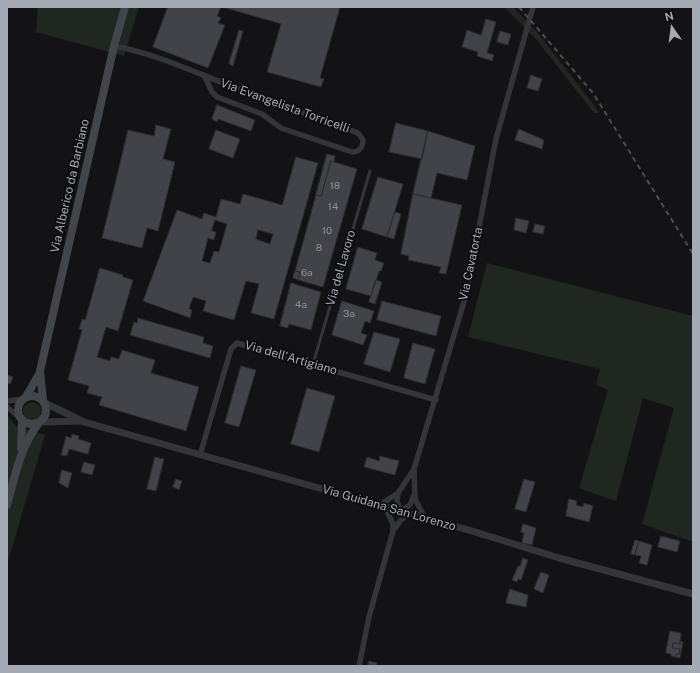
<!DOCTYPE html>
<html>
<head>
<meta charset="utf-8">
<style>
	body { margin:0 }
	#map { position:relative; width:700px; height:673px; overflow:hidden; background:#131315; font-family:"Public Sans",sans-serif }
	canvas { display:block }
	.frame { position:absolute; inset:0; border:8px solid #a5abb4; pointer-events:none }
	.north { position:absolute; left:652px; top:8px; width:40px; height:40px; -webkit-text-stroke:3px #0e0e10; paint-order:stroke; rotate:346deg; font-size:11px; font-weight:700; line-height:16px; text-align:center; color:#a5abb4 }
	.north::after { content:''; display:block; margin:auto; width:14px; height:18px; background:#a5abb4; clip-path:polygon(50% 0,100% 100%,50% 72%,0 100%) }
</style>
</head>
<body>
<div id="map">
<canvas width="700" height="673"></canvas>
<div class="frame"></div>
<div class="north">N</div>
</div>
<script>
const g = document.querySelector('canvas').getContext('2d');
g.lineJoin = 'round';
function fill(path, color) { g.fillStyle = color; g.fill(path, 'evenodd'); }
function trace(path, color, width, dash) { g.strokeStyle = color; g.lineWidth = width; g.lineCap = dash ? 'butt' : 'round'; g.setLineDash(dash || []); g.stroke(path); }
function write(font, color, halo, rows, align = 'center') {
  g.font = font + ' "Public Sans",sans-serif'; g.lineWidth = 4; g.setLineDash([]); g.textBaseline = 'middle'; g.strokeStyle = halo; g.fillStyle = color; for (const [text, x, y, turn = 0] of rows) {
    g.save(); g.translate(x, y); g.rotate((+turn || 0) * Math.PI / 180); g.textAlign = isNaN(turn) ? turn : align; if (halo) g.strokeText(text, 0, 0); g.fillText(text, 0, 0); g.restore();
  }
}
fill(new Path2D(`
	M38,7H139L124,56L36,32Z
	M504,7H513L537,32L600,113H594L536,39Z
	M487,263L693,316V542L642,524L674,408L643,398L616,501L579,488L608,390L596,385L600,369L468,337Z
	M23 411a9 9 0 1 1 18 0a9 9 0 1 1-18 0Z
	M7,415L16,426L45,435L7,565Z`), '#1f2720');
const building = new Path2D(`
	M168,7H221L217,16L221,18L218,23L225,25L208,68L153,47Z
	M222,7H340L320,78L324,79L321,87L267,72L281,24Z
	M486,19L496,22L487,53L494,55L492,61L477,56L478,52L462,47L467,30L481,35Z
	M239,30L243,31L233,66L229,64Z
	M500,31L511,34L508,45L497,42Z
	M531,75L542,79L538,91L527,88Z
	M217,105L255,120L251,131L218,119L217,122L212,119Z
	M396,123L428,131L422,159L389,152Z
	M156,125L171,129L163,159L175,162L158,231L147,228L142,248L102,238L128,130L154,136Z
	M519,129L544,140L542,149L515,140Z
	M216,130L240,139L233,158L209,149Z
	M428,131L475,146L467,180L437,173L431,198L413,194Z
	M327,154L335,156L334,162L331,161L321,196L316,195Z
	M296,157L318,163L274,319L251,313L259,284L246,281L234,320L203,311L206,301L193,297L189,309L192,310L190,318L143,301L177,210L202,219L204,213L216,217L221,199L240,204L243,194L282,205ZM215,220L227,224L219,252L214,251L210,263L202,261L208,238L214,240L216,232L212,231ZM258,230L273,234L270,244L256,239Z
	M331,161L357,169L323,287L298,280L300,272L295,271L316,195L321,196Z
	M378,177L403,184L387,237L362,229Z
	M413,194L462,205L446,274L439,273L441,267L408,260L409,256L401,254Z
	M395,212L401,214L394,239L387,237Z
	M516,218L529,221L526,233L514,230Z
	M535,224L545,226L543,234L533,232Z
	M358,247L377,253L375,260L384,263L381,271H379L371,296L346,289Z
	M100,268L123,275V277L133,280L118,331L106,327L97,357L110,361L111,357L119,359L122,350L155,360L151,373L199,387L186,431L99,405L102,397L87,393L89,386L68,380L82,330L79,329L82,319L85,320Z
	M295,271L300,272L298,280L293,278Z
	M376,280L382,282L375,304L369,302Z
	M291,283L321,292L311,330L289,324L288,328L280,326Z
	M342,301L374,311L370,323L365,321L361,333L367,335L363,345L332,335Z
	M382,301L441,316L436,336L377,320Z
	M138,318L204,337L203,343L213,346L210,358L130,335L134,322L137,323Z
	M374,332L400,339L390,372L364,364Z
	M413,343L435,349L425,384L404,378Z
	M241,366L256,370L239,427L225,423Z
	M7,375L13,377L10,384L7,383Z
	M307,388L335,396L319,452L291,444Z
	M72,434L79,436L78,439L91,443L88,454L69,449L67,456L61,455L66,436L71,438Z
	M380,456L399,461L395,475L364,467L367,457L379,461Z
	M155,457L164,459L156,491L147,489Z
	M84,462L95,465L92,475L81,472Z
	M62,470L72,473L68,488L59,483Z
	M176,479L182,481L179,490L173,487Z
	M524,479L535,482L526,512L515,509Z
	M569,499L577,501L576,505L583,507L584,503L593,506L589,522L566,516Z
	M523,524L536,528L532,545L522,543L524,533L521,532Z
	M661,536L680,541L677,552L658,547Z
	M635,540L639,541L635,555L631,554Z
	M639,541L652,545L647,565L639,563L641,556L635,555Z
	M523,558L528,560L521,580L518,579L517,582L512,580L518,566H520Z
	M541,572L549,575L543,593L534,589Z
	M510,589L528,595L526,607L506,603Z
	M670,631L681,633L680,644L673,643L672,648L680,649L679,654H676L675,657L671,656V654L666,653Z
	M680,641L683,642L680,658L675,657L676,654H679L680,649L672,648L673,643L680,644Z
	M369,661L377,663L376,666L368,665Z`);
fill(building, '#424348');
trace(building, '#2d2d31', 1);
trace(new Path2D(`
	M313,364L370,171`), '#343539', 3);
trace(new Path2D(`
	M114,46C153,53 189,70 226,84C270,101 314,117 358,133L363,140C363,147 359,152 352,152L281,128L262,114L217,97L212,92L204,75
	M7,401L24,399
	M7,407L19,417
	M200,455L231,349L237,343L436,400
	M398,493L397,501L401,511L410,505L414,495
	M380,505L398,493L414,469
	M385,507L393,524V531
	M425,518L415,499L414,469L466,295L496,139L533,7
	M359,666L369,617L393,531L401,520L410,514`), '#343539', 5.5);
trace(new Path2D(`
	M45,403L84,422L472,531L559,558L693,594
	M41,422L80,421`), '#343539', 7);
trace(new Path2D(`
	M18 410a14 14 0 1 1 28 0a14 14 0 1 1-28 0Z
	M26,397L39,374
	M43,400L40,371L114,46L125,7
	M21,448L22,420
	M7,505C15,476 20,448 38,424`), '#424549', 8);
trace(new Path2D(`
	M519,7L593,93L693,254`), '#4b4e52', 2, [5, 4]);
write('10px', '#8c9199', null, [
	["18",335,186],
	["14",333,207],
	["10",327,231],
	["8",319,248],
	["6a",307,273],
	["4a",301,305],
	["3a",349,314]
]);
write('12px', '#a5abb4', '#0e0e10', [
	["Via Evangelista Torricelli",285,106,20],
	["Via Alberico da Barbiano",70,186,-77],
	["Via Cavatorta",471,264,-78],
	["Via del Lavoro",341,268,-74],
	["Via dell'Artigiano",291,358,16],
	["Via Guidana San Lorenzo",389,508,16]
]);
</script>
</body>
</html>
